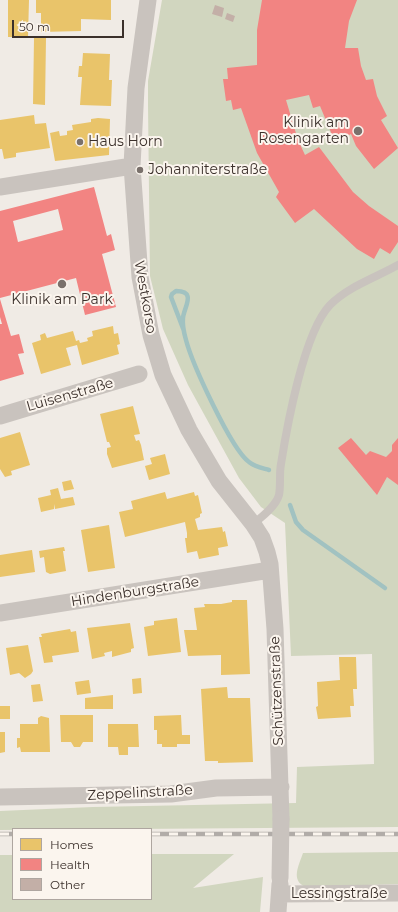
<!DOCTYPE html>
<html>
<head>
<meta charset="utf-8">
<style>
	body { margin:0 }
	#map { position:relative; width:398px; height:912px; overflow:hidden; background:#f0ebe5; font-family:Montserrat,sans-serif }
	canvas { display:block }
	.legend { position:absolute; left:12px; top:828px; width:140px; height:72px; box-sizing:border-box; background:#fbf5ee; border:1px solid #aea6a0; margin:0; padding:5px 7px; list-style:none; font-size:12px; color:#3b302b }
	.legend li { display:flex; align-items:center; gap:8px; height:20px }
	.legend b { width:20px; border:1px solid #aea6a0 }
	.scale { position:absolute; left:12px; top:20px; width:112px; height:18px; box-sizing:border-box; border:2px solid #3b302b; border-top:0; padding-left:5px; font-size:12px; line-height:14px; white-space:nowrap; color:#3b302b; -webkit-text-stroke:3px #fbf5ee; paint-order:stroke }
</style>
</head>
<body>
<div id="map">
<canvas width="398" height="912"></canvas>
<ul class="legend">
<li><b style="height:11px;background:#e9c46a"></b>Homes</li>
<li><b style="height:11px;background:#f28482"></b>Health</li>
<li><b style="height:11px;background:#c3afa7"></b>Other</li>
</ul>
<div class="scale">50 m</div>
</div>
<script>
const g = document.querySelector('canvas').getContext('2d');
g.lineJoin = 'round';
function fill(path, color) { g.fillStyle = color; g.fill(path, 'evenodd'); }
function trace(path, color, width, dash) { g.strokeStyle = color; g.lineWidth = width; g.lineCap = dash ? 'butt' : 'round'; g.setLineDash(dash || []); g.stroke(path); }
function write(font, color, halo, rows, align = 'center') {
  g.font = font + ' Montserrat,sans-serif'; g.lineWidth = 4; g.setLineDash([]); g.textBaseline = 'middle'; g.strokeStyle = halo; g.fillStyle = color; for (const [text, x, y, turn = 0] of rows) {
    g.save(); g.translate(x, y); g.rotate((+turn || 0) * Math.PI / 180); g.textAlign = isNaN(turn) ? turn : align; if (halo) g.strokeText(text, 0, 0); g.fillText(text, 0, 0); g.restore();
  }
}
fill(new Path2D(`
	M162,0H398V827L0,830V811L93,807L296,803L297,767L374,764L372,654L291,656L285,523L261,507L239,478L188,385L163,329L150,276L148,105V81Z
	M398,852V884L306,887C290,881 299,865 303,853Z
	M151,854H234L193,888L263,877L260,912H0V855H13V899H151Z`), '#d1d6bf');
fill(new Path2D(`
	M8,0H29L28,37H8Z
	M36,0H111V20L81,19V31L41,32V13H36Z
	M34,38H46L45,105L33,104Z
	M83,53L110,54L109,80H112L111,106L80,105L82,77H78L79,66H82Z
	M34,115L35,124L46,123L50,148L16,153V157L4,159L2,149H0V120Z
	M98,118L110,119L109,155L55,161L50,133L59,131L60,136L67,135V131L73,130L72,125L91,122V119Z
	M113,326L114,334L118,333L120,344L117,345L119,354L82,365L77,345L66,348L71,365L41,374L32,343L41,340L40,335L45,333L47,338L73,331L76,341L79,340L80,343L88,341L87,338L93,336L92,331Z
	M133,406L140,434L134,435L136,441L139,440L141,445L144,460L112,468L107,454V448L111,447L109,442H107L100,414Z
	M20,432L30,465L11,471L12,475L5,477L0,469V438Z
	M165,454L170,474L149,480L145,466L152,464L150,458Z
	M71,480L74,489L64,491L62,482Z
	M58,488L61,499L73,497L75,505L55,509L54,504V509L41,512L38,498L51,495L50,490Z
	M165,492L167,499L194,492L195,496L198,495L202,513L200,514V517L195,519L198,530L222,527L223,532L225,531L228,546L218,548L219,555L199,559L197,551L187,553L185,538H187V533L185,522L125,537L119,512L133,509L131,501Z
	M109,525L115,568L88,572L81,530Z
	M64,547L65,551H63L66,571L50,574L46,572L44,557L40,558L39,551Z
	M32,550L35,572L0,577V555Z
	M232,600H247L250,674L221,675V655L188,656L184,630H197L194,608L205,607L204,604H221L232,602Z
	M177,618L181,652L148,656L144,627L154,625V621Z
	M130,623L134,648L131,649V652L112,657V651L104,653L105,656L92,659L87,628Z
	M70,629L71,632L76,631L79,652L52,656L53,662L44,663L39,637H42L41,634Z
	M28,645L33,671L31,674L25,678L19,673L10,675L6,648Z
	M339,657H356L357,689H353L354,706H350L351,717L318,719L316,707L318,706L317,682L340,680Z
	M141,678L142,693L133,694L132,679Z
	M89,680L91,693L77,695L75,682Z
	M40,684L43,701L33,702L31,685Z
	M227,687L228,698H250L253,762L218,763V761H205L201,689Z
	M113,695V709H85V698Z
	M0,706H10V719H0Z
	M60,715H93V742H83L80,747H74L71,742H61Z
	M181,715L182,735H190V744H177V747H162V744H157V730H154V716Z
	M41,716L49,718L50,752H21L20,747L17,748V738H20V724H38V718Z
	M108,724H138L139,747H128V755H119L118,747H108Z
	M0,732H5V752L0,753Z`), '#e9c46a');
fill(new Path2D(`
	M262,0H357L349,21L345,48H358L361,66L366,80L373,79L377,96L387,116L381,120L398,148L374,169L356,146L351,134L335,142L320,106L313,108L309,95L286,100L298,140L305,155L319,147L353,192L369,206L398,226V242L390,254L380,248L374,259L357,249L314,209L295,223L276,197L279,192L257,153L241,108L233,110L231,100L226,101L223,79H228L227,68L257,65V30Z
	M94,187L107,236L111,234L115,250L102,254L116,307L85,315L76,278L0,298V211ZM58,209L63,230L18,242L13,221Z
	M0,299L11,336L19,334L24,353L18,354L24,374L0,381V324H2L0,317Z
	M351,438L366,455L370,451L386,457L392,451V445L398,438V485L387,477L377,495L338,448Z`), '#f28482');
trace(new Path2D(`
	M184,331L171,297L172,294L176,291C197,291 184,307 183,318C182,326 184,333 186,340C192,363 231,449 249,462C255,467 262,468 269,470
	M290,505L296,522L303,530L385,588`), '#a1c2c1', 4.5);
fill(new Path2D(`
	M215,5L224,8L222,17L212,14Z
	M227,13L235,16L233,22L225,19Z`), '#c3afa7');
trace(new Path2D(`
	M253,524C262,517 276,506 279,495C281,485 279,474 281,464C287,426 304,332 330,305C349,286 375,278 398,265`), '#c9c3be', 8);
trace(new Path2D(`
	M148,0L136,88L132,166L140,277L151,335L163,375L189,430L219,481L253,524L262,538L267,552L270,564L275,629L281,819
	M0,187L132,166
	M0,416L139,374
	M0,613L270,570
	M0,797L171,794L216,788L281,787
	M280,894L398,893
	M278,912L280,884`), '#c9c3be', 17);
const rail = new Path2D(`
	M0,834H13
	M151,834H398`);
trace(rail, '#b1aca8', 4.5);
trace(rail, '#fbf5ee', 3, [9]);
trace(new Path2D(`
	M280,878L281,819`), '#c9c3be', 17);
for (const [x, y, r, color] of [
	[358,131,5,"#7a716c"],
	[80,142,4,"#7a716c"],
	[140,170,4,"#7a716c"],
	[62,284,5,"#7a716c"]
]) { const dot = new Path2D(); dot.arc(x, y, r, 0, 2 * Math.PI); g.fillStyle = color; g.fill(dot); trace(dot, '#fbf5ee', 1.5); }
write('14px', '#3b302b', '#fbf5ee', [
	["Klinik am",349,123,"right"],
	["Rosengarten",349,139,"right"],
	["Haus Horn",88,142],
	["Johanniterstraße",148,170],
	["Klinik am Park",62,300,"center"]
], 'left');
write('14px', '#3b302b', '#fbf5ee', [
	["Westkorso",145,297,80],
	["Luisenstraße",70,395,-16],
	["Hindenburgstraße",135,592,-9],
	["Schützenstraße",277,691,-92],
	["Zeppelinstraße",140,793,-3],
	["Lessingstraße",339,894]
]);
</script>
</body>
</html>
